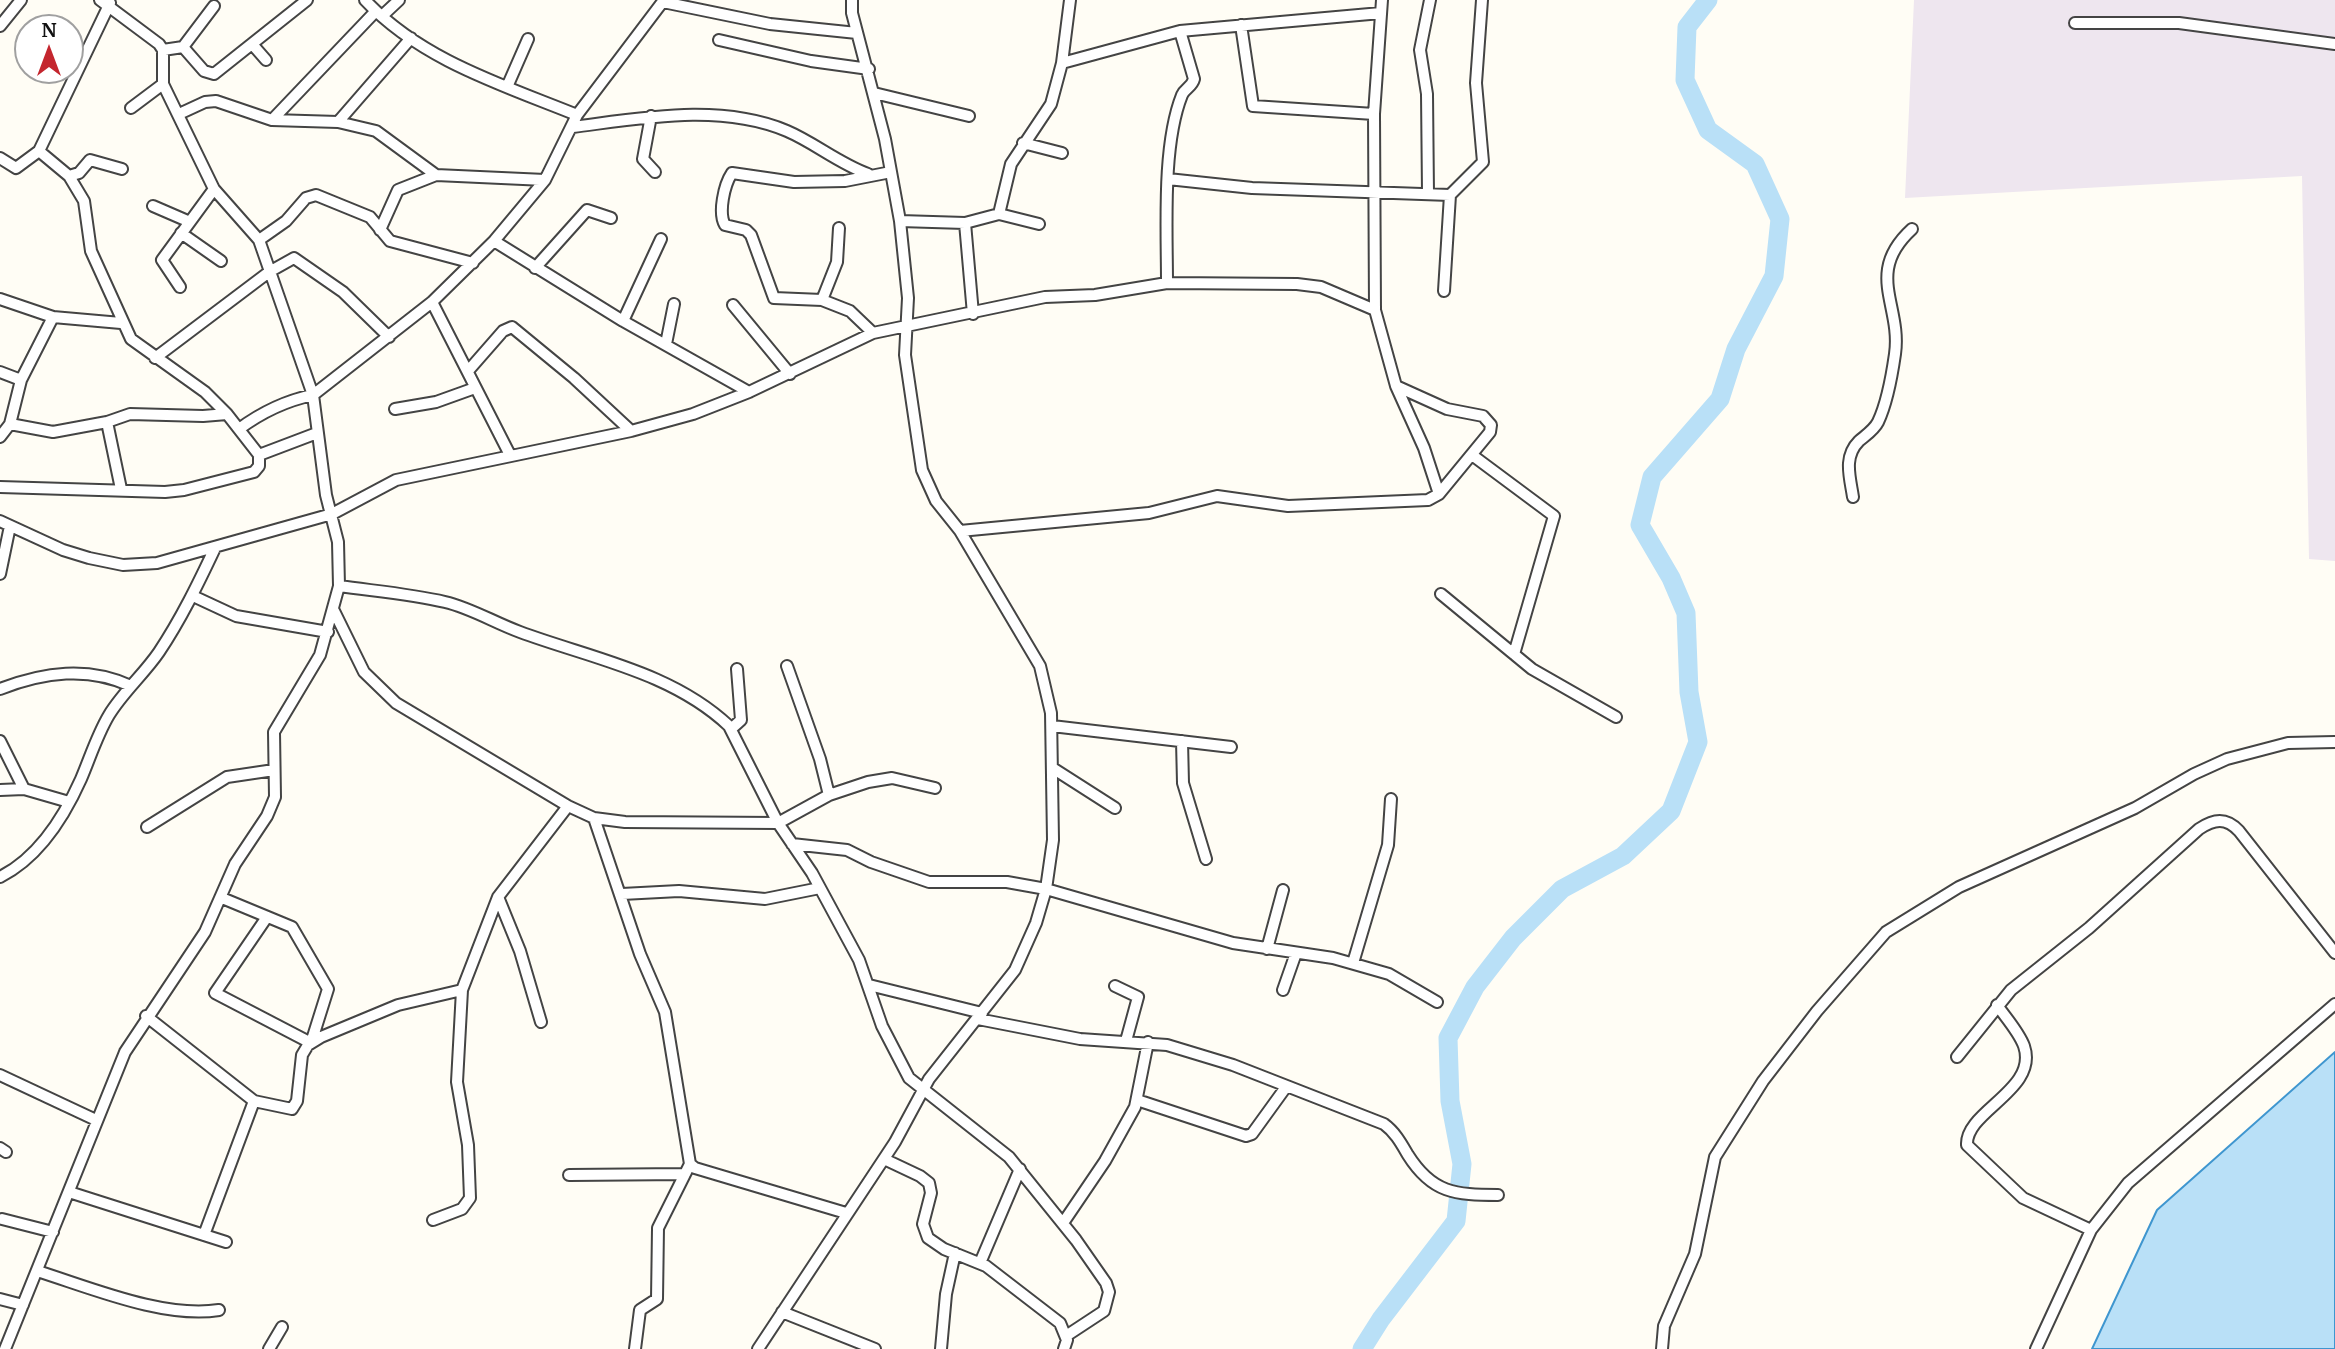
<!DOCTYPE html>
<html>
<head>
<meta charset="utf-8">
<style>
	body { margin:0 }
	#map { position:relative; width:2335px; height:1349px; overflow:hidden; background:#fffdf5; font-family:Merriweather,serif }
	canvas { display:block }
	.north { position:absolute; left:14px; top:14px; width:70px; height:70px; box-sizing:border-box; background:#fff; border:2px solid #a0a0a0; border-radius:50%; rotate:0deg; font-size:19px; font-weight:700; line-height:28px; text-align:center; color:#111 }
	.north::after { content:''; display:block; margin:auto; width:24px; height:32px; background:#c4262e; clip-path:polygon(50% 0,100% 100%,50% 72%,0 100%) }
</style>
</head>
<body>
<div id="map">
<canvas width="2335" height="1349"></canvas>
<div class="north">N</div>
</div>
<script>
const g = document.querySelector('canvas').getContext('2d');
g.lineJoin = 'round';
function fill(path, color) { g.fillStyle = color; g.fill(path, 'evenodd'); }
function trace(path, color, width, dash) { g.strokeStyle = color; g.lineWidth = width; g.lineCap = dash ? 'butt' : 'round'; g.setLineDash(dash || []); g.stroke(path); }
fill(new Path2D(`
	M1914,0H2335V561L2309,559L2302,176L1905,198Z`), '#eee6ef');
const water = new Path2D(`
	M2335,1052V1349H2092L2157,1210Z`);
fill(water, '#b9e0f7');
trace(water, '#3f96cf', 2);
trace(new Path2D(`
	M1362,1349L1381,1319L1456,1221L1462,1164L1450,1101L1448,1038L1475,987L1513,938L1562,889L1623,856L1671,811L1698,742L1689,692L1686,613L1671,578L1640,525L1652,477L1720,399L1736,349L1774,276L1780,219L1755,164L1708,130L1685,80L1687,27L1708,0`), '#b9e0f7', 19);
const minor = new Path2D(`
	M365,0C421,60 503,85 577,115
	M1070,0L1062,63L1180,31L1381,13
	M663,2L770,24L857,33
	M110,3L39,151L69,176L84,201L91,251L131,339L205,392L227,414L259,455
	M382,16L399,0
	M2075,23H2179L2335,44
	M1241,25L1253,106L1374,114
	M0,26L21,0
	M719,40L811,61L869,69
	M252,44L266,60
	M183,47L204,71L214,74L307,0
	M163,50L183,47L214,6
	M507,87L528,39
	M874,93L969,116
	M131,108L163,84
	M179,114L205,102L216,101L272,120L338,122L376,131L436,175L545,180
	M651,116L643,159L655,172
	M272,120L375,12
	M338,122L411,38
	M573,127C643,118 720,103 787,131C815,143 838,163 868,174
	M1023,143L1062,153
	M0,158L16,168L39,151
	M69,176L79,173L90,160L122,169
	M1168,179L1252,188L1450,195L1444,291
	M1428,193L1427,94L1420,50L1430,0
	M1450,195L1483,162L1476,83L1482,0
	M153,206L190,222
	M999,214L1039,224
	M900,221L965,223L999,214L1011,164L1051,104L1062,63
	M965,223L973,314
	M380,230L398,190L436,175
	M181,233L221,261
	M259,240L286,221L306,198L316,195L370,217L390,241L473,263
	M494,241L623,321L749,392
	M535,268L587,210L611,218
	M1167,283C1167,228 1162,145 1182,95C1185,88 1192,87 1194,79L1180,31
	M180,287L162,260L214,189
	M0,299L53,317L121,323
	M822,300L837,262L839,228
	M432,302L510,455
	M733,305L790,374
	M1375,310L1396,386L1424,448L1439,494
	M623,321L661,239
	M873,333L850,311L822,300L774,298L751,235L746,230L725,225C718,213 724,185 732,173L794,182L845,181L891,172
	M666,344L674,304
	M155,358L269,272L294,258L343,292L389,337
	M468,371L503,331L512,327L574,378L631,431
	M0,372L21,380
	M395,409L436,402L475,388
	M107,422L121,489
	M10,424L53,432L107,422L130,414L203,416L227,414
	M239,429C262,412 284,401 313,395L432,302L494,241L545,180L577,115L664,0
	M0,437L10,424L21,380L53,317
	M1472,455L1554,516L1514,654
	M0,487L165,492L184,490L254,472L259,466V455L317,433
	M1853,497C1850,477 1843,457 1859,441C1866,435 1874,430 1878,422C1887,403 1892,375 1895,354C1902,305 1864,273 1912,229
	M0,521L63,550L89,558L123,565L157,563L332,514L396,480L631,431L693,414L749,392L873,333L1045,297L1095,295L1167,283L1297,284L1321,287L1375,310L1374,114L1382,0
	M960,531L1149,513L1217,496L1288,506L1428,500L1439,494L1490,432L1491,425L1483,416L1447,409L1396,386
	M0,574L10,526
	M339,586C374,591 411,594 445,602C471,608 495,623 520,632C590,658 672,672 729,726L778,823L812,873L859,960L882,1026L909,1078L1009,1157L1076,1240L1106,1283L1109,1292L1104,1311L1066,1336
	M1441,594L1532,669L1616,717
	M193,596L236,616L328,632
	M334,611L364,672L396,703L568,806L594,818L625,822L778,823L829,795L868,782L892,778L935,788
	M787,666L820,759L829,795
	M0,689C44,672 88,666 131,686
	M1052,726L1231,747
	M731,729L741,720L737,669
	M0,741L24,789
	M1182,741L1183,783L1206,859
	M1054,769L1115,808
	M0,790L24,789L69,802
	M594,818L640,954L665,1012L690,1164L695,1168L846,1213
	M147,827L227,777L274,770
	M792,844L847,850L871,862L929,882H1007L1046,889L1233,943L1333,958L1389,974L1437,1002
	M0,877C38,858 64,817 81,779C90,758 97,735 109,715C123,692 144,674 159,652C181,619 198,584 215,548
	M622,894L679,891L765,899L820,888
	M498,897L520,951L541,1022
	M222,898L292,927L328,989L311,1043L215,993L267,917
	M1267,949L1283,890
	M1353,963L1388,845L1391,799
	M869,985L982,1013
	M1115,986L1138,997L1126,1041
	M1283,990L1296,953
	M1997,1005C2006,1018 2019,1032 2024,1046C2039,1090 1965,1111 1967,1145L2023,1198L2091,1230
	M146,1016L254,1101L292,1109L297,1101L302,1055L308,1045L321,1037L398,1005L462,990
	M978,1019L1080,1039L1167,1045L1233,1065L1384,1124C1395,1132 1401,1143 1408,1155C1432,1193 1455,1195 1498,1195
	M1957,1057L2011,990L2089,928L2199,829C2214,819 2226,817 2239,831L2335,953
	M0,1075L96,1120
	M1137,1100L1246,1136L1252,1134L1286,1087
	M0,1148L6,1152
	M884,1159L920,1176L929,1183L931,1193L923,1224L928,1238L944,1249L986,1266L1060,1323L1067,1340L1064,1349
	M569,1175L685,1174
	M69,1192L226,1242
	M2,1219L53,1232
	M433,1220L462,1209L470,1198L468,1145L457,1082L462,990L498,897L568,806
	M1063,1223L1105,1161L1135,1107L1148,1042
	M204,1235L254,1101
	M980,1263L1020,1169
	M37,1271C89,1287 164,1319 219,1310
	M0,1299L23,1305
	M782,1312L875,1349
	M5,1349L125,1052L205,932L235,864L267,816L275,797L274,732L320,655L339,586L338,542L326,495L313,395L259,240L214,189L163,84V50L159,44L100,0
	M269,1349L282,1327
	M635,1349L640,1310L657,1299L658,1228L690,1164
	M758,1349L895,1142L929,1079L1015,970L1036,923L1046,889L1053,840L1051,713L1040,666L960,531L936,501L922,470L905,355L908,298L900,221L885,139L852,13V0
	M941,1349L946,1294L955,1253
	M1662,1349L1664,1326L1695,1254L1715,1157L1763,1081L1817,1011L1886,932L1959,887L2135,808L2194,774L2227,759L2288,743L2335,742
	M2036,1349L2091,1230L2128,1183L2335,1004`);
trace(minor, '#444', 14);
trace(minor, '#fff', 10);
</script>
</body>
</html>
